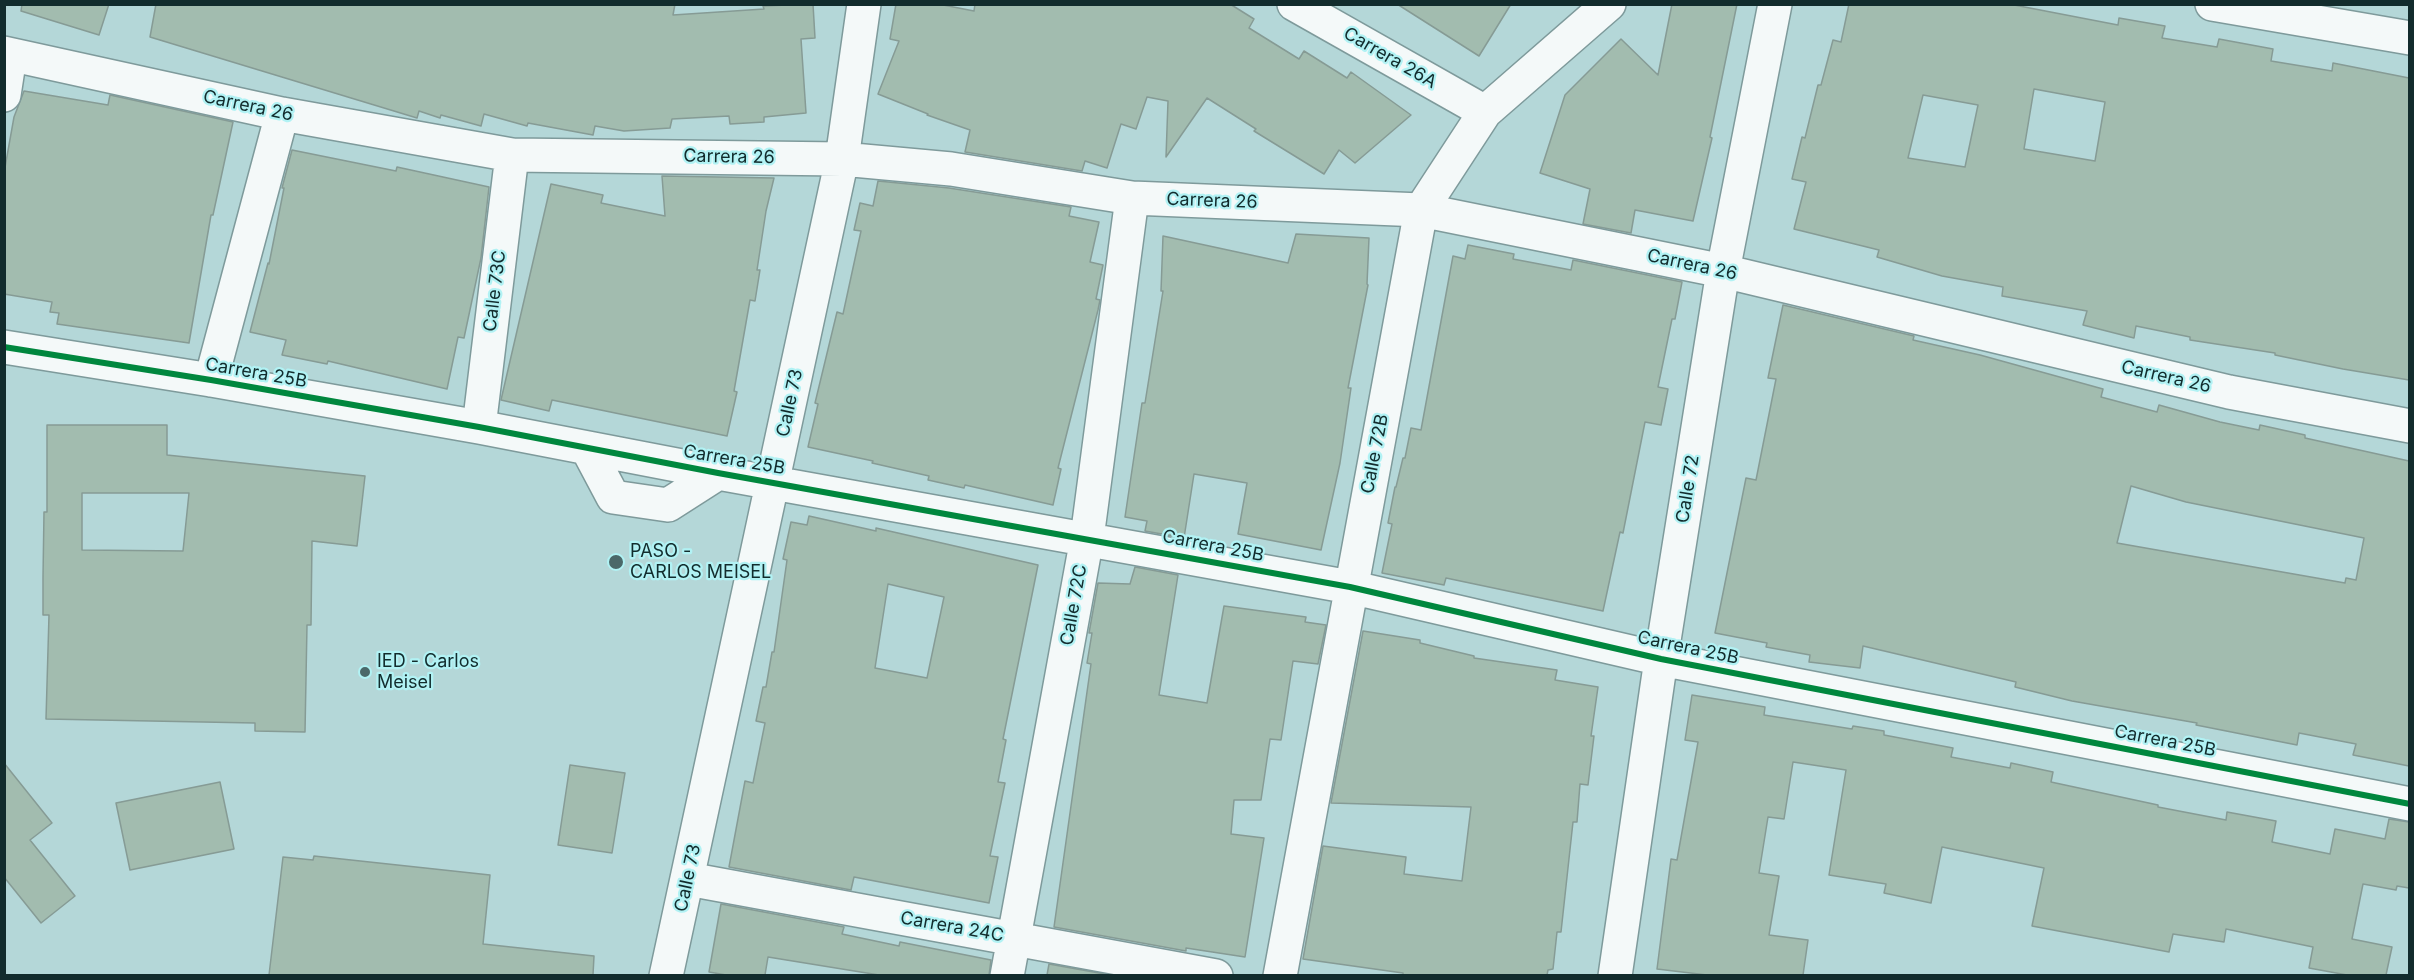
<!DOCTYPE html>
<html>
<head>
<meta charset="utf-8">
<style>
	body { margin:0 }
	#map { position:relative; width:2414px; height:980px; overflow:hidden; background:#b4d7d8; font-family:Inter,sans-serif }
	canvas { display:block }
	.frame { position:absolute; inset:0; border:6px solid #122c2d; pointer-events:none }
</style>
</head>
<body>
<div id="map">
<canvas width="2414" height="980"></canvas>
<div class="frame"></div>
</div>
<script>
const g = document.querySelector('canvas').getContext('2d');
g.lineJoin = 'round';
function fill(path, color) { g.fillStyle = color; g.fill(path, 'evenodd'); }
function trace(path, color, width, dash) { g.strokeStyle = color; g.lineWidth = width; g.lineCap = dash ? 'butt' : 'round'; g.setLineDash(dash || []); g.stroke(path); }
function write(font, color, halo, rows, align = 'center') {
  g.font = font + ' Inter,sans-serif'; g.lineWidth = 4.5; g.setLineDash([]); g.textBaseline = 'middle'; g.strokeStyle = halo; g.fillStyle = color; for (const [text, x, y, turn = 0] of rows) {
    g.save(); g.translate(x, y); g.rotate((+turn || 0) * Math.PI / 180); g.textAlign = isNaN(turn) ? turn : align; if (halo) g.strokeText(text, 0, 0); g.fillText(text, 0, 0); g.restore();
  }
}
const building = new Path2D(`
	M22,4H109L99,35L21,11Z
	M156,4H675L673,15L764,9L763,6L813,4L815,38L801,39L806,113L764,117V122L730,124L729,116L672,119L670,128L624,131L595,126L593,135L528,123L527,126L484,114L481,126L441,115L440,118L419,111L417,118L150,37Z
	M896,4H938L974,11L975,4H1230L1254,19L1249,28L1299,59L1304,51L1347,78L1351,72L1411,115L1355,163L1339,150L1324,174L1254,131L1256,129L1207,98L1166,157L1168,101L1147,97L1136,129L1121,124L1107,168L1085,161L1082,171L965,152L970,130L927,115L928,114L878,94L899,41L890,39Z
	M1397,4H1511L1479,56Z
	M1672,4H1737L1710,137L1712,138L1693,221L1635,210L1631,233L1583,224L1590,189L1540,173L1565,95L1621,39L1658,75Z
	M1849,4H2009L2118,25L2119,18L2165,26L2162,38L2217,47L2219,39L2273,49L2271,61L2332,71L2333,63L2409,78V380L2343,369L2275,355V353L2190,340V337L2136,326L2134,338L2083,325L2087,311L2002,296L2003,287L1942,276L1877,257L1879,250L1794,229L1806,182L1792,179L1802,137L1805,138L1818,85H1821L1833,40L1841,42ZM2034,89L2105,102L2095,161L2024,149ZM1923,95L1978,105L1965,167L1908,158Z
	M24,91L108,105L110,95L233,122L213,215H211L189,343L57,324L59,313L50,312L52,302L4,294V173L14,117Z
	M292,150L396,171L397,167L489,187L481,258L464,338L458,337L447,389L328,361L327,364L282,355L286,340L250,332L268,263L269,264L284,188H282Z
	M662,176L774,178L766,211L757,270H760L755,301L750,300L734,391L737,392L727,436L552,400L549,411L501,400L551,184L603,195L601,203L665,216Z
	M878,181L949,188L1071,207L1069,216L1099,222L1090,262L1103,265L1096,299L1100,300L1098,310L1058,468L1061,469L1053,505L965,485L964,488L928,480L929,476L872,463L873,461L808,447L818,404L815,403L837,312L843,314L861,231L854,230L860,203L873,206Z
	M1296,234L1369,238L1367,284L1368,285L1348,388H1351L1340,463L1321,550L1238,534L1247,483L1194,474L1184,538L1145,531L1147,521L1125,517L1142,403H1145L1163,291H1161L1163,236L1288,263Z
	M1468,245L1514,254L1513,259L1571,270L1573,260L1682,282L1675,319H1672L1658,387L1668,389L1661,425L1645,422L1623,533L1620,532L1603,611L1446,578L1444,585L1382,573L1392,524L1388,523L1395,487H1396L1403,458H1405L1411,428L1421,430L1453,256L1465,259Z
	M1783,305L1914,336L1913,340L1980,355L2103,389L2101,397L2157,412L2159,405L2220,422L2259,430L2260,425L2305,435V438L2409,461V766L2353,755L2356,744L2299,733L2297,745L2196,725L2197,723L2072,701L2015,687L2016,682L1863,646L1860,668L1809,662L1810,655L1766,647L1767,643L1715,633L1746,478L1756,480L1776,379L1768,378ZM2131,486L2186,502L2364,538L2356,580L2346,578L2345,583L2117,543Z
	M47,425H167V455L365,476L357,546L312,541L311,625H307L305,732L255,731V723L46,719L49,615H43V577L44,512H47ZM82,493H189L183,551L82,550Z
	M809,516L876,531V528L1038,565L1003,739L1006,740L998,782L1005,783L990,856L998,857L989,903L854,877L851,890L729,867L745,781L753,783L765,723L756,721L763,687H766L772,652H774L787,560L783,559L791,522L807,525ZM888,584L944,597L927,678L875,668Z
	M1135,567L1178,575L1159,695L1207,703L1224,606L1306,617L1305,622L1326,625L1318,664L1293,661L1281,740L1270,739L1261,800H1234L1231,834L1264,838L1245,957L1186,948V951L1054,927L1087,692L1091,664L1087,663L1092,633H1089L1098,583L1130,584Z
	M1363,631L1420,640V643L1474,656V658L1557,670L1555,680L1598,687L1591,736H1594L1588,785L1580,784L1577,822H1573L1561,932H1557L1553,969L1548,970L1547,975H1403V973L1303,959L1323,846L1406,857L1404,874L1462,881L1471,807L1331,803Z
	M1692,695L1765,707L1764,715L1852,729L1853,726L1884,731V735L1953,748L1951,757L2010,768L2011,763L2053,772L2051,782L2158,805V807L2226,820L2227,812L2276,821L2272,842L2330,854L2335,829L2385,839L2389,819L2409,822V888L2397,886L2396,890L2363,884L2352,939L2392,947L2386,975H2347L2309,968L2313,947L2226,929L2224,942L2173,934L2169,952L2032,926L2044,868L1942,847L1931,903L1884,893L1886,884L1829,875L1846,770L1793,762L1784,819L1768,817L1759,873L1779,876L1769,935L1808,940L1803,975H1707L1657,969L1671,859L1677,860L1698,742L1685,740Z
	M4,763L52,823L30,840L75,896L41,923L4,877Z
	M570,765L625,773L612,853L558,845Z
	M220,782L234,849L130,870L116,803Z
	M314,856L490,875L483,944L594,956L593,975H269L283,857L313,860Z
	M721,904L844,927L842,934L899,946L900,942L991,960L989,975H879L768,957L765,975H726L709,972Z
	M1049,964L1110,975H1047Z`);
fill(building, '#a2bcaf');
trace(building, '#869b95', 1.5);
const minor = new Path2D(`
	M1294,4L1485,112
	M2212,4L2410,38
	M4,53L282,114L512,155L842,159L951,169L1132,198L1421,210L1723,271L2229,392L2410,426
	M4,95L10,56
	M4,347L211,380L479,427L718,473L1350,587L1661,659L2410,804
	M211,380L282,114
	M479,427L512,155
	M587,448L613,497L668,505L718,473
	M688,879L1216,976
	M666,976L842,159L864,4
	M1007,976L1087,538L1132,198
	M1280,976L1421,210L1485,112L1609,4
	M1615,976L1661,659L1723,271L1775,4`);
trace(minor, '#7e9a9b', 36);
trace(minor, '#f4f9f9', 33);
trace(new Path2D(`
	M4,347L211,380L479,427L718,473L1350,587L1661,659L2410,804`), '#00873e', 6);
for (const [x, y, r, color] of [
	[616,562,8,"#4b6869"],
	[365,672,6,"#4b6869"]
]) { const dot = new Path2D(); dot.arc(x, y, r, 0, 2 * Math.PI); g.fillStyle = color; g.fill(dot); trace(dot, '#b1f2f4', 2); }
write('18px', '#122c2d', '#b1f2f4', [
	["Carrera 26A",1390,58,30],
	["Carrera 26",248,106,12],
	["Carrera 26",729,157,1],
	["Carrera 26",1212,201,2],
	["Carrera 26",1692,265,12],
	["Calle 73C",495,291,-83],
	["Carrera 25B",256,373,10],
	["Carrera 26",2166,377,13],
	["Calle 73",790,403,-78],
	["Calle 72B",1375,454,-79],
	["Carrera 25B",734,460,10],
	["Calle 72",1688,489,-81],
	["Carrera 25B",1213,546,11],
	["Calle 72C",1074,605,-80],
	["Carrera 25B",1688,648,12],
	["Carrera 25B",2165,741,11],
	["Calle 73",688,878,-78],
	["Carrera 24C",952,927,10]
]);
write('18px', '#122c2d', '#b1f2f4', [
	["PASO -",630,552],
	["CARLOS MEISEL",630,573],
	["IED - Carlos",377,662],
	["Meisel",377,683]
], 'left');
</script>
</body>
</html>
